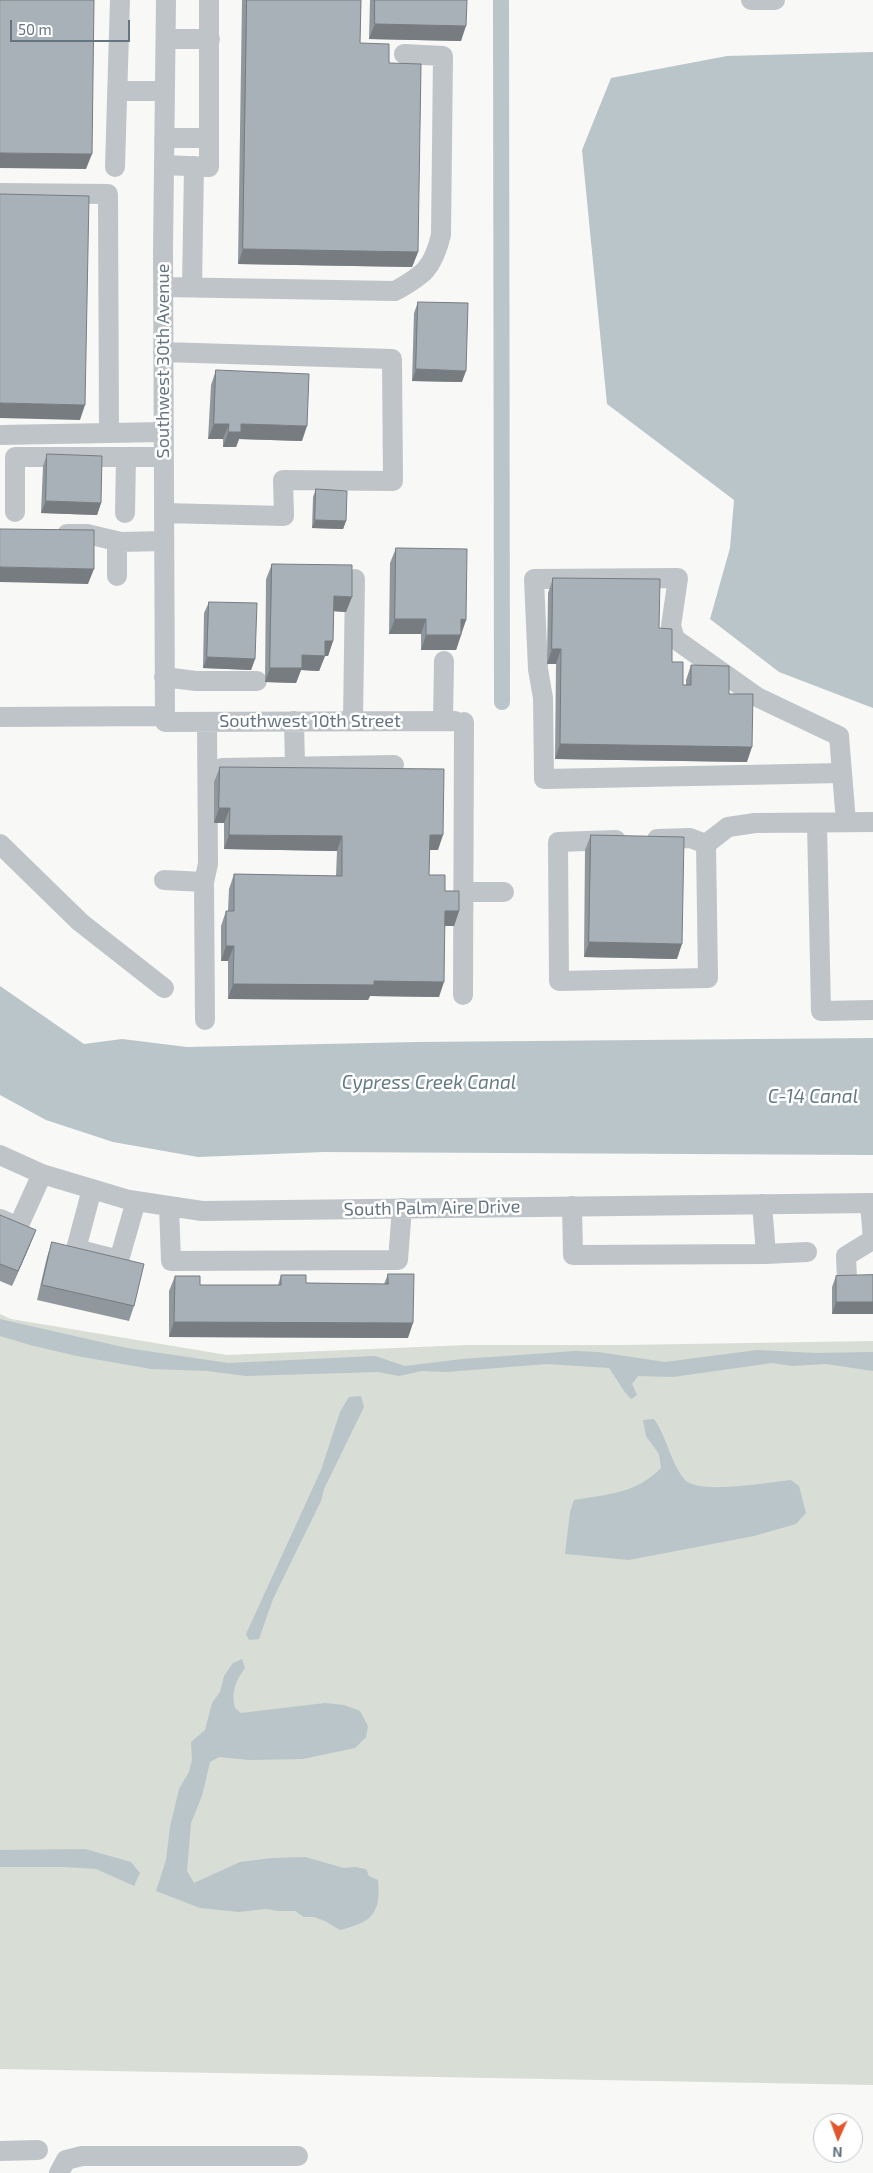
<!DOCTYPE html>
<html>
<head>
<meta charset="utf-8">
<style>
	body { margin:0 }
	#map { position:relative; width:873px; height:2173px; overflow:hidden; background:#f8f8f6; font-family:"Exo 2",sans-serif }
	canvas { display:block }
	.north { position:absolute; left:813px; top:2113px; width:50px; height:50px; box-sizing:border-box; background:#fff; border:1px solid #c1c7cc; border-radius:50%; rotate:182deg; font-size:14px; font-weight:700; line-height:20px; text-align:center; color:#647480 }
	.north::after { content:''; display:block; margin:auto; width:18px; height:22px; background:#e1562d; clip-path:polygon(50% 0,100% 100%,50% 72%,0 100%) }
	.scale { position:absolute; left:10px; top:20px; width:120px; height:22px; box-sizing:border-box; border:2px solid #647480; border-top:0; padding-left:6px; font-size:15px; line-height:18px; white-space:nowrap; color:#647480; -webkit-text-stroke:4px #fff; paint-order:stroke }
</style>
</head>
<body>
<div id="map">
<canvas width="873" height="2173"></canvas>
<div class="north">N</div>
<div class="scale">50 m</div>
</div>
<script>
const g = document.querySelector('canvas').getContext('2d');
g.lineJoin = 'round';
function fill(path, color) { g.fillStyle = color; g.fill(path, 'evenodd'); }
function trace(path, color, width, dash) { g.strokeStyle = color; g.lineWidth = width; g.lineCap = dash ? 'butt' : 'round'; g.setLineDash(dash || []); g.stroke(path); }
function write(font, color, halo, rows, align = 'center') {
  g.font = font + ' "Exo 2",sans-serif'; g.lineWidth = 5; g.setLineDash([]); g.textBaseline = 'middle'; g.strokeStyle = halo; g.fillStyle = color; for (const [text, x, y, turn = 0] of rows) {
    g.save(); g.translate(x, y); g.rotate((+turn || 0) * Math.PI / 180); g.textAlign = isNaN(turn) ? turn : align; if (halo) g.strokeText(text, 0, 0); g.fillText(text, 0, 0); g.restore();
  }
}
fill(new Path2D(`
	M0,1314L11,1319L227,1355L467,1345H625L873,1341V2085L0,2069Z`), '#d8ddd5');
fill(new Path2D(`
	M873,52V708L779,672L710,619L730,548L734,500L607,404L582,150L611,78L727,56Z
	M0,986L84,1044L122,1039L187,1047L417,1042L873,1038V1155L324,1152L198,1157L113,1142L46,1120L0,1095Z
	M0,1319L127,1348L228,1363L375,1356L405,1366L462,1359L575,1351L598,1352L665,1362L757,1350L816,1353L873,1352V1371L826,1364L792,1366L772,1363L673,1377L638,1376L632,1384L637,1395L631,1399C622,1390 617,1379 609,1368L547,1364L446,1372L422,1371L399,1376L378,1372L246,1376L207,1371L151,1369L77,1356L30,1345L0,1336Z
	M361,1396L364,1407L324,1489L321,1501L273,1599L259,1639L249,1640L246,1634L321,1470L340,1412L349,1397Z
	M654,1419C667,1437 670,1462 685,1480C699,1495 770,1482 791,1480L799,1486L806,1513L796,1524L754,1536L629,1560L565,1554L570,1512L574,1500C607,1494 636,1494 661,1468L659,1454L646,1436L643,1420Z
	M242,1659L245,1668C235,1682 231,1691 235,1708L241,1713L325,1703L344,1705L360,1711L368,1726L366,1737L355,1748L303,1759L249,1760L219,1757L210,1762L202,1796L191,1823L187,1871L194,1883L240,1862L272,1858L305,1857L344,1868L355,1867L366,1869L369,1876L378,1880C381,1915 371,1922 340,1930L325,1921L314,1917H304L295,1911H278L266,1909L239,1912L200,1908L156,1891L166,1860L170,1827L179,1789L189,1772L192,1760L191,1742L205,1730L212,1703L220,1692L224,1676L233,1663Z
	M85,1849L131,1862L140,1873L134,1886L96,1869L64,1867H0V1850Z`), '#b9c5c9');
trace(new Path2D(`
	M501,2L502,702`), '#b9c5c9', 16);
trace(new Path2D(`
	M166,0L163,252L165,722L455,721
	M751,0H775
	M166,39H210
	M117,91H165
	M164,138H209
	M164,165L209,167V0
	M115,167L120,0
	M0,193L108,194L109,433
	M163,287L395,291C424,275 433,268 441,235L443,56L404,54
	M192,287L194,166
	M163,352L392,359L393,481L283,480L284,516L164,513
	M0,435L163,432
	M15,512V457H164
	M125,513L126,457
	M67,534H87L121,542L164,541
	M117,541V576
	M164,677L196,681H257
	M0,717L165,716
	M294,721L295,766
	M353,721L355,579
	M443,721L444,661
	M222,768L394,765
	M842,773L544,779L543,698L538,669L534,579L678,578L671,626L675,639L757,697L839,736L846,822
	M817,823L821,1011L873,1010
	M657,839L690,838L706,844
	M616,840L558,842L559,981L708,978L706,844L728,827L755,823L873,822
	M0,844L80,922L164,988
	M164,880L204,882L205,1020
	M204,882L208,864L207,722
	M463,892H504
	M463,995L464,722
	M0,1155L42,1174L129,1200L202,1211L873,1203
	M92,1189L76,1249L119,1260L136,1201
	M870,1203L873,1241
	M169,1206L171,1261L398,1260L402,1208
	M572,1206L573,1255L766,1254L762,1204
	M0,1219L18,1227L42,1174
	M766,1254L807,1252
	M847,1279L846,1256L872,1240
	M0,2151L38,2150
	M59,2173L66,2160L82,2156H298`), '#bfc4c8', 20);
fill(new Path2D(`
	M242,0H361L360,43L389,63L418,252L412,267L238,264Z
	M370,0H467L461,41L369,39Z
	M418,302L462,382L412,381L414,313Z
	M216,370L302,441L239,439L236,447H223V439H208L211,385Z
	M47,454L101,503L97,515L41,513L43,466Z
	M316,489L346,521L343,529L312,528L313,497Z
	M396,548L466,620L456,650H421V634H389L390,563Z
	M272,564L346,612L334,611L333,641L328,656H325L319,671L301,670L296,683L265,682L266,579Z
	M553,578L659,628L672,662L683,685H686V680L691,665L729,694L747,762L555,759L556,664H547L548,593Z
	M209,602L255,659L251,670L203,668L204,613Z
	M220,767L438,850H430L429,875L445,891L459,911L454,926H445L439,997L370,996L368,1000L228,999V961H221V926L226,911H228L229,889L234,874L336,876L337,851L224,849V823H214V782Z
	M591,835L677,959L584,957L585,850Z
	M0,1215L30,1245L12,1286L0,1281Z
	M52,1242L134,1306L129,1321L37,1300L47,1257Z
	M388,1274L408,1338L169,1337V1291L175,1276L200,1285H278L281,1275L306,1283L384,1284Z
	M873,1275V1314H832V1287L836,1276Z`), '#90989d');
fill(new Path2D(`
	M375,24L466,26L461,41L369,39Z
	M0,153L92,154L86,169L0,168Z
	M243,249L418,252L412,267L238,264Z
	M416,369L466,371L462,382L412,381Z
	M0,403L85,405L80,420L0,418Z
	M214,424H229L223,439H208Z
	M241,424L307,426L302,441L239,439L236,447H223L228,432Z
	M46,501L101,503L97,515L41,513Z
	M315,520L346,521L343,529L312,528Z
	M0,567L94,569L88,584L0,582Z
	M334,596L352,597L346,612L329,611Z
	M395,619H426L421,634H389Z
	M461,619L466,620L461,634Z
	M426,635H461L456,650H421Z
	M325,641H333L328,656H320Z
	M552,649H561L556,664H547Z
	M302,655L325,656L319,671L301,670L296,683L265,682L270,668Z
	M207,657L255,659L251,670L203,668Z
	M560,744L752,747L747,762L555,759Z
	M219,808H230L224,823H214Z
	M229,835L342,836L337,851L224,849Z
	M430,835H443L438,850H424Z
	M445,911H459L454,926H439Z
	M589,942L682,944L677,959L584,957Z
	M226,946H234L228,961H221Z
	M374,981L444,982L439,997L370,996L368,1000L228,999L233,984Z
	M36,1230L30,1245L12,1286L18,1271Z
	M836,1302H873V1314H832Z
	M174,1322L413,1323L408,1338L169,1337Z`), '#767c80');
const building = new Path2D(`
	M0,0H94L92,154L0,153Z
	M247,0H361L360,43L389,44V63L421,64L418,252L243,249Z
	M375,0H467L466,26L375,24Z
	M0,194L89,196L85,405L0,403Z
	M418,302L468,303L466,371L416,369Z
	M216,370L309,374L307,426L241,424V432H228L229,424H214Z
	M47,454L102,456L101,503L46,501Z
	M316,489L347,491L346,521L315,520Z
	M0,529L94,530V569L0,567Z
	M396,548L467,549L466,620L461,619V635H426V619H395Z
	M272,564L352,565V597L334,596L333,641H325V656L302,655V668H270Z
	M553,578L660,579L659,628L672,629V662H683V685H691V665L729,666V694H753L752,747L560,744L561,649H552Z
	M209,602L257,603L255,659L207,657Z
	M220,767L444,769L443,835H430L429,875H445V891H459V911H445L444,982L374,981V985L233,984L234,946H226V911H234V874L342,876V836L229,835L230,808H219Z
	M591,835L684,837L682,944L589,942Z
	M0,1215L36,1230L18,1271L0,1264Z
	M52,1242L144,1264L134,1306L42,1285Z
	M388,1274H414L413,1323L174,1322L175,1276H200V1285H281V1275H306V1283L388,1284Z
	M873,1275V1302H836V1276Z`);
fill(building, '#a8b1b7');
trace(building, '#767c80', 1);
write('18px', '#647480', '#fff', [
	["Southwest 30th Avenue",163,361,-90],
	["Southwest 10th Street",310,721],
	["South Palm Aire Drive",432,1208,-1]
]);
write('italic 19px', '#637a82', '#fff', [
	["Cypress Creek Canal",429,1083],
	["C-14 Canal",813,1097]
]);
</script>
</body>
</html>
